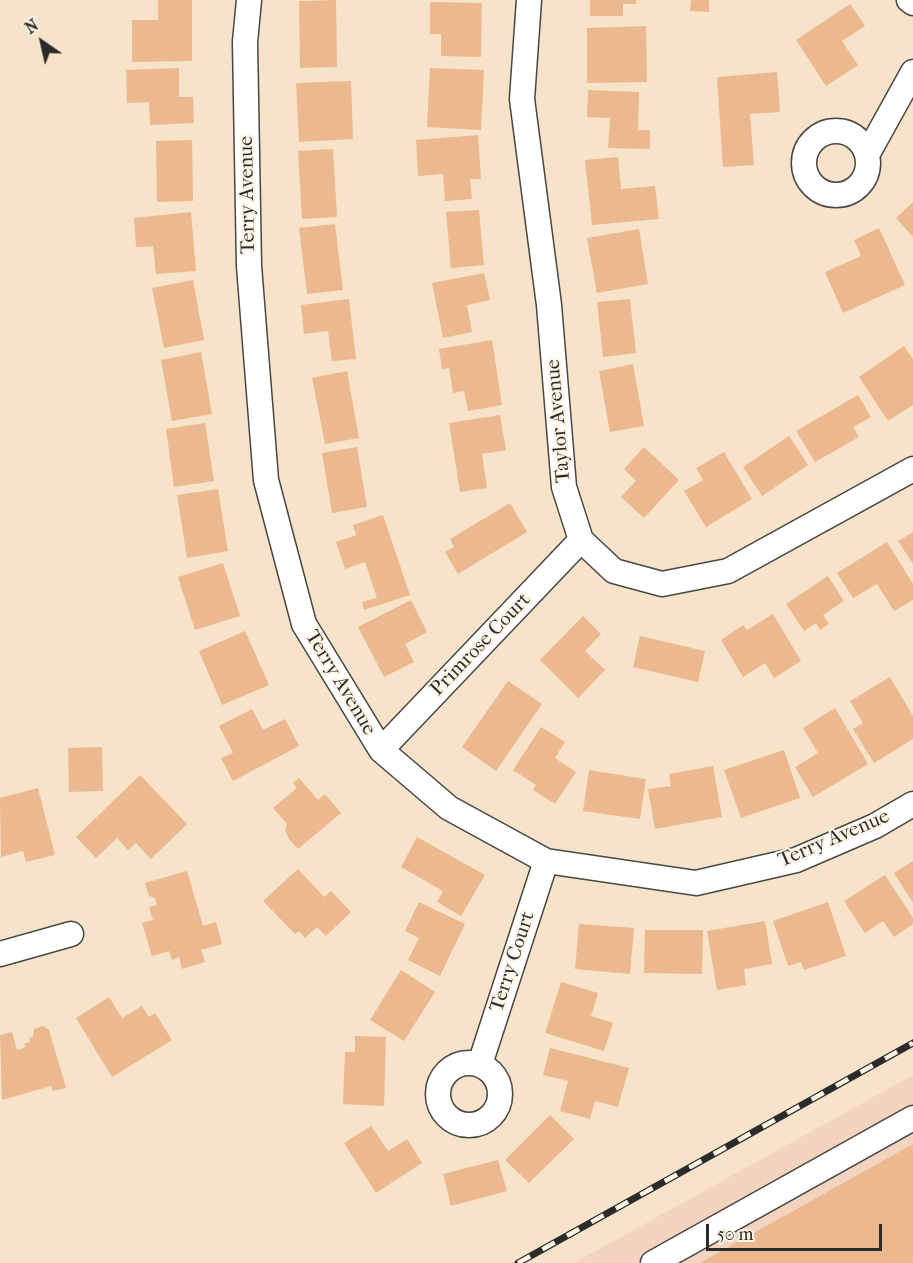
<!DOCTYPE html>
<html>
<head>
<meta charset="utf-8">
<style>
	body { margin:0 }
	#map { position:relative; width:913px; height:1263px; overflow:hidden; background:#f6e3c9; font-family:"IM FELL French Canon",serif }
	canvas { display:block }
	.north { position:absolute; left:12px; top:12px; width:60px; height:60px; -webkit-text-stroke:4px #fcf5e5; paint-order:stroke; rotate:326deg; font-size:16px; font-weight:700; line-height:24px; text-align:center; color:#2b2b2b }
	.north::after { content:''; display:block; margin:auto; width:21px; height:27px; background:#2b2b2b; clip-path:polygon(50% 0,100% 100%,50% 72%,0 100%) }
	.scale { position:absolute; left:706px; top:1224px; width:176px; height:27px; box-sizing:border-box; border:3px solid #2b2b2b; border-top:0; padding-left:8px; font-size:18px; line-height:21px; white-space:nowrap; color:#2b2b2b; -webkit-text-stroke:4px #fcf5e5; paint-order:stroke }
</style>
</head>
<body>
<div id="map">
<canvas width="913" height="1263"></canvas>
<div class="north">N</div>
<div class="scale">50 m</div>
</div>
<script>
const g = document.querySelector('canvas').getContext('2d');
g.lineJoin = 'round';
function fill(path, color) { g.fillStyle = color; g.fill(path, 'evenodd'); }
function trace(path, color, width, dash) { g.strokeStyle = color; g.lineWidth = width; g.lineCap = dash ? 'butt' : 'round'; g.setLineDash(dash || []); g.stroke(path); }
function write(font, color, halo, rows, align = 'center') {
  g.font = font + ' "IM FELL French Canon",serif'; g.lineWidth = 4.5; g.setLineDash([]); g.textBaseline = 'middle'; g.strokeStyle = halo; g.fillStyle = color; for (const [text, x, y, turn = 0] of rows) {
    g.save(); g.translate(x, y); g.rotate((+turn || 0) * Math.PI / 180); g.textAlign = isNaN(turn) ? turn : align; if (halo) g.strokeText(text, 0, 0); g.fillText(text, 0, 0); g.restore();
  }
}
fill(new Path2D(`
	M913,1075V1263H574Z`), '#f3d4bf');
fill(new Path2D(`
	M158,0H192V61L132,62V20H158Z
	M336,0L337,67L300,68L299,1Z
	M590,0H636V4H623V16H590Z
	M691,0H709V12L690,11Z
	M430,2L482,3L481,57L441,56V34H430Z
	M850,4L865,26L842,41L858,65L826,86L796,40Z
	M646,26L647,82L587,83V28Z
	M179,68V97H193L194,123L150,125L149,102L127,103L126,70Z
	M430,68L484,70L481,130L427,127Z
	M777,72L780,112L750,114L754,165L723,167L717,77Z
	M351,81L353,139L299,142L296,83Z
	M588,90L639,92L638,130H650V149L608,148L610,118L587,117Z
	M478,135L481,179H470L472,199L445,201L443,174L418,176L416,140Z
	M192,140L193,201L157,202L156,141Z
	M333,149L337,217L302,219L298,151Z
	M618,157L621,189L655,186L659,219L592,225L585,160Z
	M913,202V237L896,218Z
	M479,210L484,265L451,268L446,212Z
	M191,212L196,271L156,274L153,246L136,247L134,218Z
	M335,224L343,290L307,294L299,228Z
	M879,228L905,285L843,313L825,272L861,256L854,240Z
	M639,229L648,284L597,293L587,238Z
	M484,273L490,300L467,305L472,332L443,338L432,283Z
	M193,280L204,340L164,348L152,288Z
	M349,299L356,359L332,361L328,331L304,334L301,305Z
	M630,299L636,353L603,357L597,302Z
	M492,340L502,405L468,411L464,391L453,393L449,368L442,369L439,349Z
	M904,346L913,359V405L888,421L859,377Z
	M201,352L212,414L172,421L161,360Z
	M633,364L644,426L610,432L599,371Z
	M347,371L359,438L325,444L312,378Z
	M858,395L871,417L853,427L859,437L815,462L796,431Z
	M500,415L506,450L482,454L487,488L460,492L449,423Z
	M205,423L214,481L174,487L166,429Z
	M789,436L808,465L762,496L743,467Z
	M357,447L367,507L332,513L322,453Z
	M644,447L679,480L644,518L621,497L636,481L624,469Z
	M724,452L752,499L706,527L684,491L703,480L696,468Z
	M218,489L228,551L187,558L177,495Z
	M510,503L527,532L458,574L445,552L454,547L450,539Z
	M383,515L410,595L364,610L362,602L377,598L365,562L345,569L336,542L356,535L353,525Z
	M913,532V564L898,541Z
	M887,542L913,584V600L894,611L877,584L853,598L837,573Z
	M223,563L240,616L195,630L178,577Z
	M828,576L844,601L823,615L829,624L820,630L816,623L804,631L786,604Z
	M411,600L427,632L405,644L414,662L384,677L358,627Z
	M773,614L801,661L774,678L765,663L743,677L721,640L743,625L747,630Z
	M583,616L601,634L585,651L605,670L578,698L540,660Z
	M245,631L269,685L222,705L199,651Z
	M640,636L705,651L698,682L633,667Z
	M890,677L913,716V739L874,763L853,729L863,723L850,701Z
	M508,681L542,704L496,771L462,747Z
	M835,708L868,764L813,797L795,767L818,753L803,728Z
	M252,709L263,730L285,719L299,746L233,781L221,758L233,753L219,726Z
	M541,727L565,742L555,758L576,772L555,804L533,790L536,785L513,770Z
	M102,747L103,791L69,792L68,748Z
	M784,750L800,798L741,818L724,770Z
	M713,766L722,817L655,829L648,789L671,786L669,774Z
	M589,770L646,779L640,819L583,811Z
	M140,775L187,824L151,859L136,843L128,850L117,838L96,858L76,837Z
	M299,778L318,800L325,794L341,813L298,849L289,839L285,830L287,824L273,808L297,788L293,783Z
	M38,788L55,855L26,862L23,851L1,857L0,798Z
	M417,837L485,875L461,916L437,902L443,891L401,867Z
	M913,861V903L894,873Z
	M298,869L324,897L331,891L351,912L326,936L317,927L305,938L299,931L295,934L263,901Z
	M187,871L203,926L216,922L222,944L201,950L205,962L182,969L179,957L172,960L169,951L152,956L142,923L153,920L149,907L157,905L155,898L149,896L145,883Z
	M885,875L913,918V924L894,937L883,921L865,933L844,901Z
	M419,902L465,924L440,976L408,960L419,938L405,931Z
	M828,902L846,956L804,970L801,962L788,966L773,921Z
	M765,921L772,964L744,969L746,985L717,990L707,931Z
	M579,924L634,928L630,974L575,969Z
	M645,930H703L702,974L644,973Z
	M401,970L435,992L404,1041L370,1020Z
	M561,982L598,993L591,1016L613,1023L604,1051L545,1033Z
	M109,997L122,1018L142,1006L149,1017L155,1013L172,1040L112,1077L76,1018Z
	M43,1026L49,1030L66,1088L53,1091L51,1086L2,1100L0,1035L12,1032L17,1050L26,1047L24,1044L30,1042L29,1038L33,1037L34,1029Z
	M355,1036L386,1037L384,1106L343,1104L345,1052H355Z
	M550,1048L629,1068L618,1107L595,1101L590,1119L560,1111L568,1081L543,1075Z
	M550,1115L574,1139L529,1183L505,1160Z
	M371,1126L388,1151L407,1139L422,1163L376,1193L344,1143Z
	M913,1144V1263H700Z
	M498,1160L507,1191L451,1206L443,1174Z`), '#ebb890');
const minor = new Path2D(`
	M249,0L245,42L249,266L266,480L304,624L381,750L449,808L546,861L696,883L796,860L875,826L913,804
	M529,0L522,99L549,305L564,487L581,540L614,571L662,584L728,571L913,469
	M909,0L913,3
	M804 163a32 32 0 1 1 64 0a32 32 0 1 1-64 0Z
	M867,155L913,72
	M381,750L581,540
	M0,954L71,934
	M438 1094a31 31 0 1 1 62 0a31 31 0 1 1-62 0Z
	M480,1064L546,861
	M653,1263L913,1118`);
trace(minor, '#494743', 27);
trace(minor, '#fff', 24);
const rail = new Path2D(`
	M518,1263L913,1043`);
trace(rail, '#2b2b2b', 7);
trace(rail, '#fcf5e5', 4.5, [14]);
write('20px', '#2b2b2b', '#fcf5e5', [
	["Terry Avenue",248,195,-91],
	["Taylor Avenue",559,421,-95],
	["Primrose Court",481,645,-46],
	["Terry Avenue",340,683,59],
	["Terry Avenue",834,839,-23],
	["Terry Court",513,962,-72]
]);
</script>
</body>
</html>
